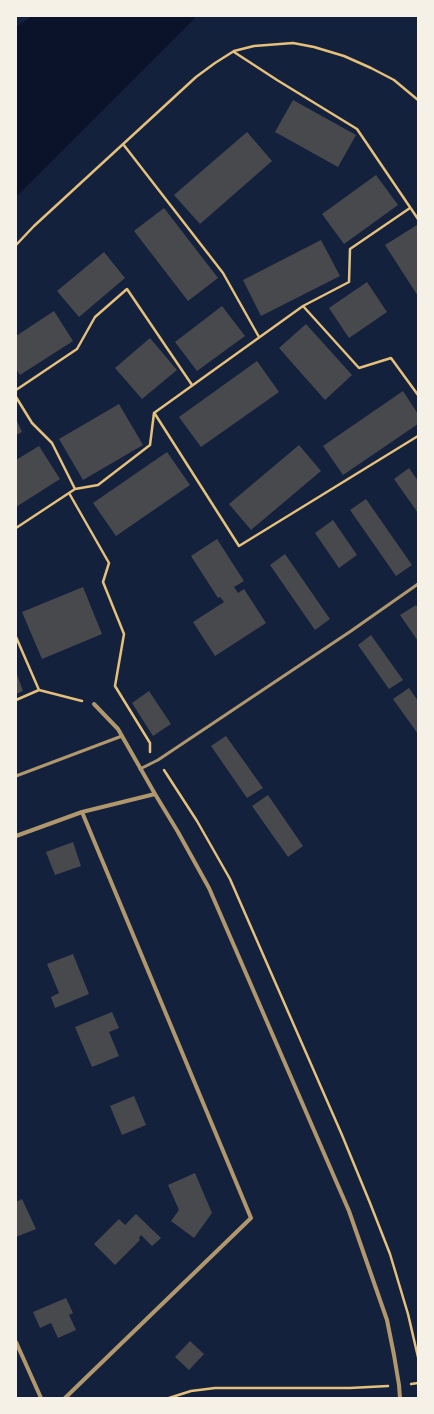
<!DOCTYPE html>
<style>
body{margin:0}
#map{position:relative;width:434px;height:1414px;overflow:hidden;background:#14213d;font-family:Roboto,sans-serif}
canvas{display:block}
.frame{position:absolute;inset:0;border:17px solid #f6f1e7;pointer-events:none}
</style>
<div id="map">
<canvas width="434" height="1414"></canvas>
<div class="frame"></div>
</div>
<script>
const ctx = document.querySelector('canvas').getContext('2d');
ctx.lineJoin = 'round';
function paint(path, color) {
  ctx.fillStyle = color;
  ctx.fill(path, 'evenodd');
}
function shape(rows) {
  const path = new Path2D();
  for (const r of rows) {
    path.moveTo(r[0], r[1]);
    for (let i = 2; i < r.length; i += 2) path.lineTo(r[i], r[i + 1]);
  }
  return path;
}
function trace(path, color, width, dash) {
  ctx.strokeStyle = color;
  ctx.lineWidth = width;
  ctx.lineCap = dash ? 'butt' : 'round';
  ctx.setLineDash(dash || []);
  ctx.stroke(path);
}
const water = shape([
 [32,16,197,16,16,197,16,27]
]);
const building = shape([
 [293,100,356,135,338,167,275,132],
 [247,132,272,161,200,224,174,195],
 [376,175,398,205,344,244,322,214],
 [164,208,218,278,188,301,134,231],
 [417,225,418,227,418,296,385,245],
 [321,240,340,276,261,316,243,280],
 [104,252,125,278,79,317,57,291],
 [367,282,387,312,349,338,329,308],
 [222,306,245,336,197,371,175,342],
 [54,311,73,341,20,375,16,369,16,336],
 [306,324,352,375,325,400,279,348],
 [150,338,177,370,142,399,115,368],
 [257,361,279,392,201,447,179,417],
 [403,391,418,414,418,424,343,475,323,446],
 [119,404,143,445,83,480,59,439],
 [16,419,22,432,16,435],
 [299,445,321,471,251,530,229,504],
 [39,446,60,479,16,507,16,460],
 [167,452,190,485,116,536,93,503],
 [409,468,418,481,418,513,394,479],
 [366,499,412,565,396,576,350,510],
 [333,520,357,555,339,568,315,533],
 [217,539,244,581,234,587,238,593,244,589,266,623,215,656,193,622,224,602,220,597,218,598,191,556],
 [285,554,330,619,315,630,270,565],
 [83,587,102,634,42,659,22,612],
 [416,605,418,608,418,641,400,615],
 [371,635,403,680,389,689,358,645],
 [16,672,23,691,16,694],
 [409,688,418,701,418,734,393,699],
 [149,691,171,724,153,736,132,703],
 [226,736,263,788,247,798,211,746],
 [268,795,303,846,288,857,252,806],
 [73,842,81,866,55,875,46,852],
 [73,954,89,994,55,1008,51,997,59,993,47,964],
 [112,1012,119,1028,109,1032,119,1056,92,1067,75,1027],
 [134,1096,146,1125,122,1135,110,1106],
 [195,1173,212,1213,194,1238,171,1221,179,1210,168,1185],
 [22,1199,36,1229,16,1237,16,1202],
 [136,1214,161,1238,152,1246,141,1235,139,1238,140,1240,115,1265,94,1244,119,1219,125,1225],
 [66,1298,73,1313,69,1315,76,1330,58,1338,51,1323,40,1328,33,1312],
 [190,1341,204,1354,189,1370,175,1357]
]);
const path = shape([
 [234,52,277,80,357,129,418,219],
 [123,144,223,273,259,337],
 [16,245,34,226,196,77,215,63,234,51,254,46,293,43,314,47,344,56,371,68,394,80,418,100],
 [303,306,359,368,391,358,418,395],
 [16,390,77,349,95,317,127,289,192,385],
 [16,397,32,423,52,443,75,489],
 [155,414,239,546,418,436],
 [69,493,109,563,103,582,124,634,115,686,150,743,150,752],
 [16,528,75,489,98,485,150,445,154,413,303,306,349,282,350,249,410,208],
 [16,637,39,690],
 [16,700,39,690,82,701],
 [164,770,197,821,230,879,342,1135,370,1203,390,1254,408,1314,418,1357],
 [411,1384,418,1383],
 [169,1398,191,1391,215,1388,350,1388,388,1386]
]);
const service = shape([
 [140,769,158,760,351,631,418,584],
 [16,776,122,736]
]);
const minor = shape([
 [94,704,118,729,155,794,178,832,209,888,349,1211,387,1320,394,1355,399,1385,400,1398],
 [16,836,82,812,155,794],
 [16,1342,41,1398],
 [65,1398,251,1218,82,812]
]);
paint(water, '#0b132b');
paint(building, '#48494c');
trace(path, '#e5c07b', 2.5);
trace(service, '#b1986c', 3);
trace(minor, '#b1986c', 4);
</script>
